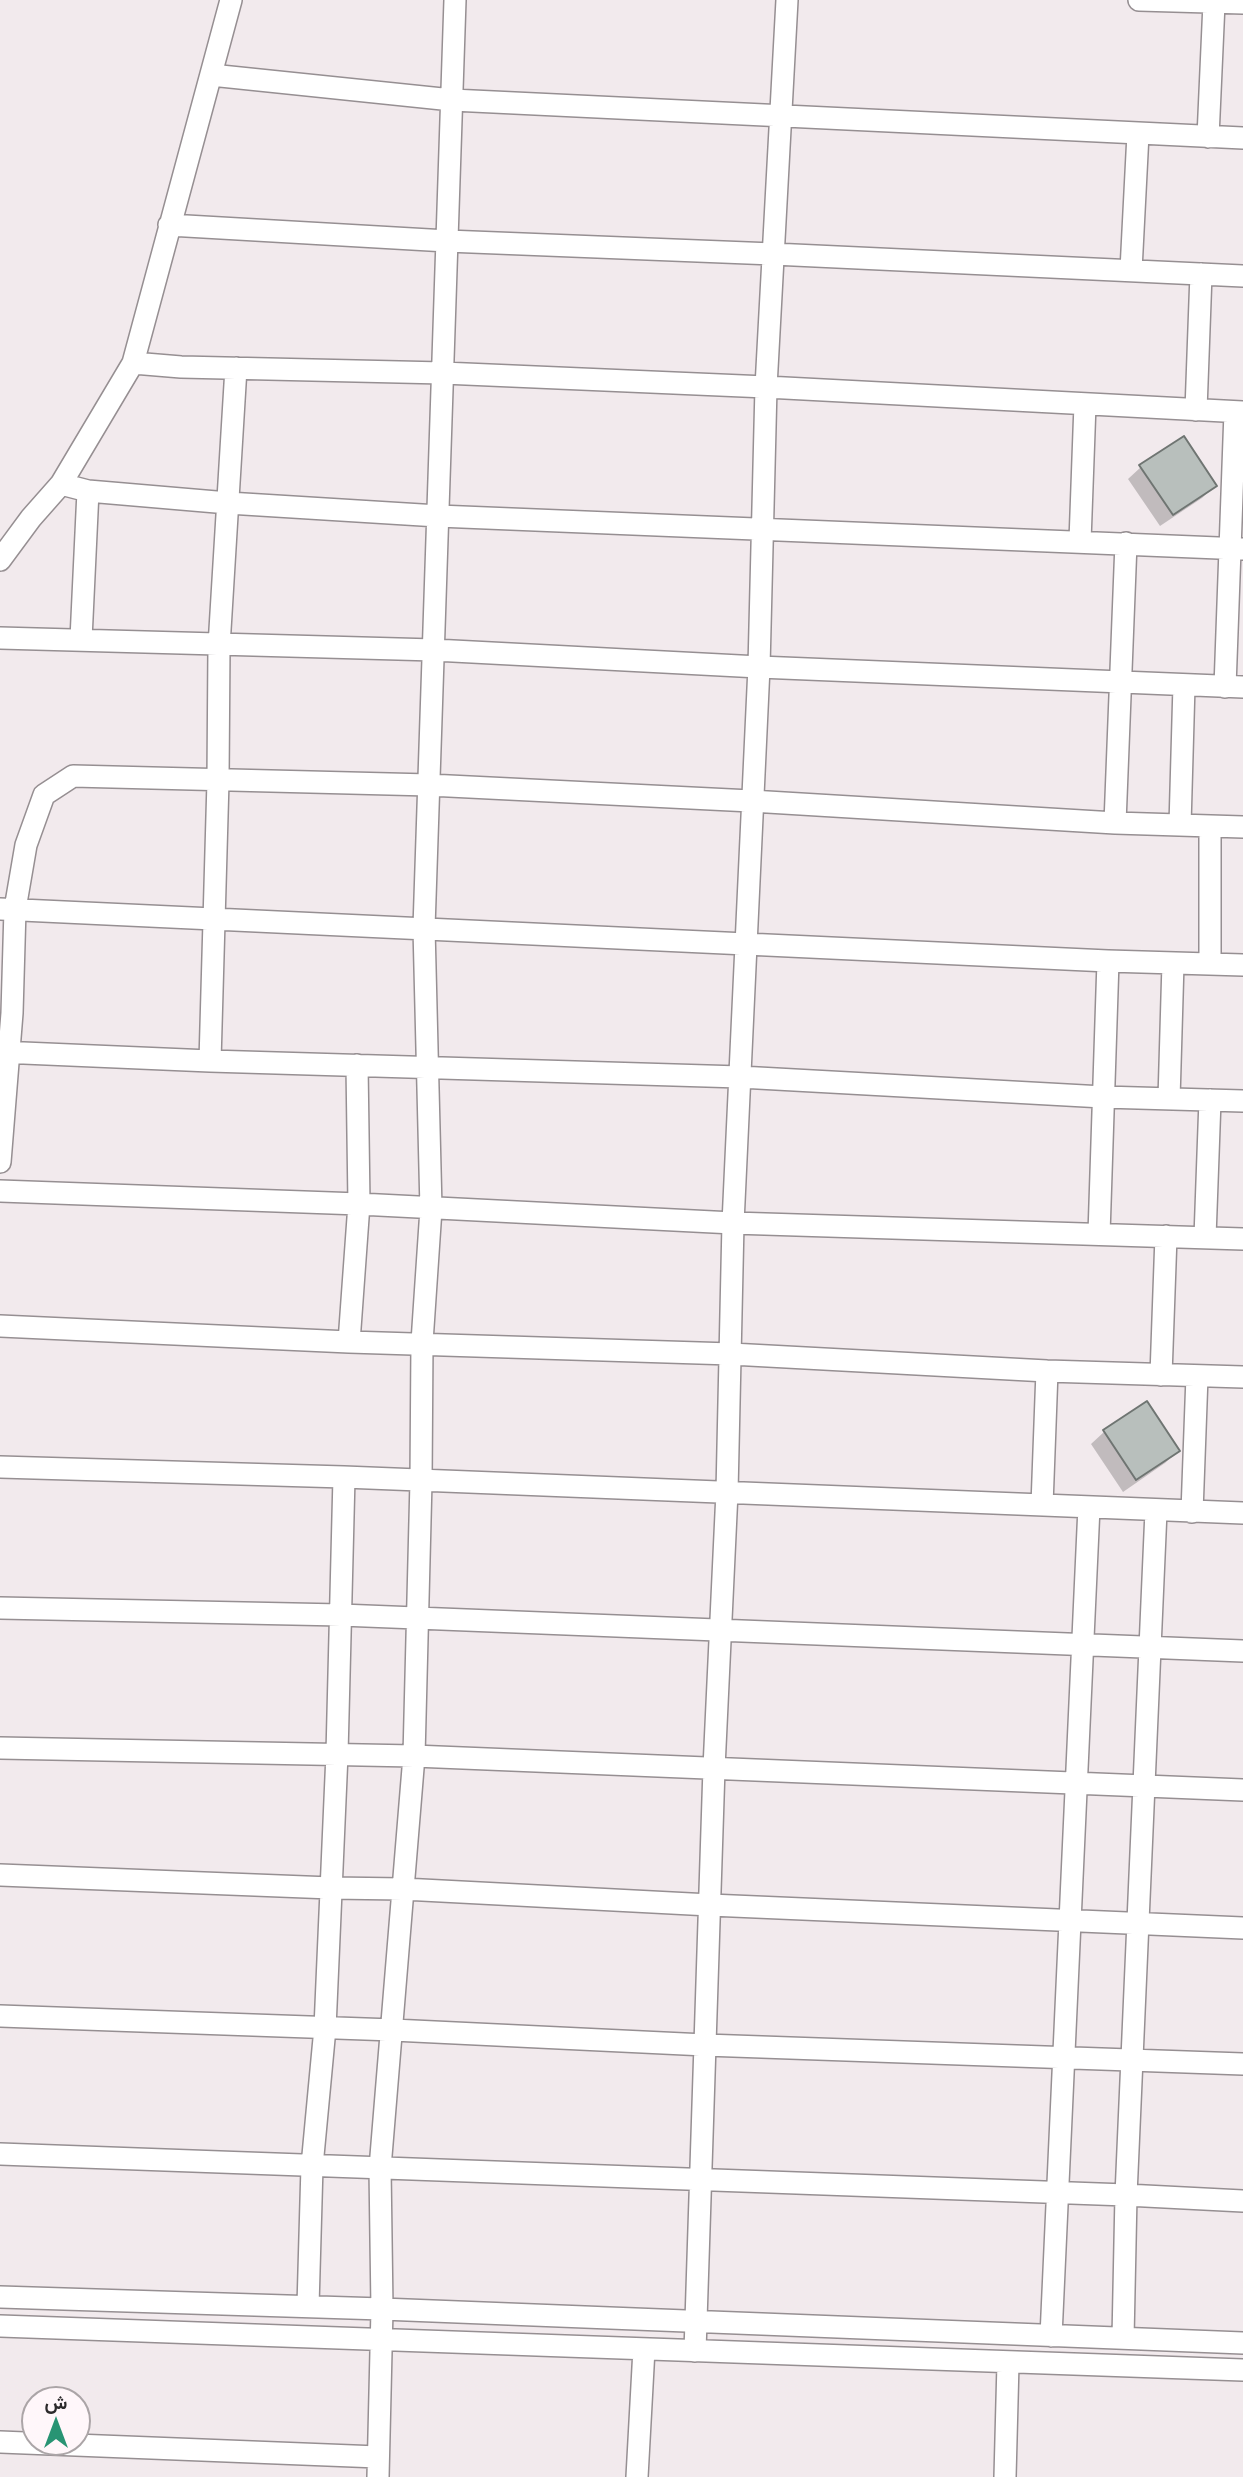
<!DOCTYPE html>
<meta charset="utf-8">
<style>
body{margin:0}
#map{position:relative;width:1243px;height:2477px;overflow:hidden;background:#f2eaed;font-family:"PT Sans Narrow",Vazirmatn,sans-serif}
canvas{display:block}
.north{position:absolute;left:21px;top:2386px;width:70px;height:70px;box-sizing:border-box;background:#fff7fa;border:2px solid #aba5a7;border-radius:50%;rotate:0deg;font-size:19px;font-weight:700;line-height:28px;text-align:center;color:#2c2a2b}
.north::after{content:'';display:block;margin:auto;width:24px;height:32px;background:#289473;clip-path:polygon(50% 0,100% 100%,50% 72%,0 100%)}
</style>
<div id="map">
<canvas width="1243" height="2477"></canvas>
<div class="north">ش</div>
</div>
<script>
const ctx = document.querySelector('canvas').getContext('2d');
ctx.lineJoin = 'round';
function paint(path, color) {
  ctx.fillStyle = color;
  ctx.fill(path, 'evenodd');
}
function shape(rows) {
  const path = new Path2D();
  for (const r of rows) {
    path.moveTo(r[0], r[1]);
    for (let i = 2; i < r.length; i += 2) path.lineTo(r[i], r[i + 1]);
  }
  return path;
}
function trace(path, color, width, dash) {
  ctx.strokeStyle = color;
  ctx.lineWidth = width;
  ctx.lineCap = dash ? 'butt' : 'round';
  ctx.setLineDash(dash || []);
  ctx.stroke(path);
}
const shadow = shape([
 [1141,467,1215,486,1202,498,1160,526,1128,479],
 [1146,1404,1178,1451,1165,1463,1123,1492,1091,1444,1104,1432]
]);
const building = shape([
 [1184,436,1217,486,1173,515,1139,465,1184,436],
 [1147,1401,1180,1451,1136,1480,1103,1430,1147,1401]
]);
const minor = shape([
 [1139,0,1243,3],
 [211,75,452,100,1243,138],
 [1208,137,1214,3],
 [169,225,447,241,773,254,1243,276],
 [1131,270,1138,134],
 [133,363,181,367,443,373,766,387,1243,412],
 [1196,410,1201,274],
 [61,484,88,491,228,503,438,516,1243,549],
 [1080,541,1085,404],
 [0,560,31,518,61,484,133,363,231,0],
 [0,638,434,650,759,667,1243,687],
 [81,639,88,491],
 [1225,687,1235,412],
 [1115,823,1126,543],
 [1180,825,1184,685],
 [1210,826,1210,964],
 [0,909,1108,961,1243,965],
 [0,1052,210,1061,740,1077,1103,1097,1243,1101],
 [210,1061,218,781,219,646,236,368],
 [1169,1099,1173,963],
 [0,1162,12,1013,15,909,26,845,44,795,73,776,429,785,751,801,1115,823,1243,827],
 [0,1191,359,1204,733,1223,1243,1239],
 [1099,1234,1108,961],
 [1205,1237,1210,1100],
 [0,1326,349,1342,731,1354,1047,1371,1243,1377],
 [349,1342,359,1204,357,1065],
 [1161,1375,1166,1236],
 [0,1467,344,1477,1243,1513],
 [1042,1505,1047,1371],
 [1192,1512,1197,1376],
 [0,1608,341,1615,1243,1651],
 [0,1748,414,1756,1243,1790],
 [0,1875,331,1888,403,1889,710,1905,1243,1928],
 [0,2016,393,2030,705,2045,1243,2064],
 [0,2154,1126,2195,1243,2201],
 [0,2297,382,2309,1243,2343],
 [308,2306,312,2166,325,2028,337,1754,344,1477],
 [0,2326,1243,2370],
 [1051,2336,1089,1507],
 [1123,2338,1126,2195,1156,1511],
 [695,2351,714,1768,727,1492,733,1223,759,667,766,387,787,0],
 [0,2442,378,2457],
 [378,2477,382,2309,380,2168,414,1756,421,1481,422,1342,431,1209,424,928,455,0],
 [637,2477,644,2349],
 [1005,2477,1008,2363]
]);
paint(shadow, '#0003');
paint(building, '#b8bfbc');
trace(building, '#6f7572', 2);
trace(minor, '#968f92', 24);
trace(minor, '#fff', 21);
</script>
